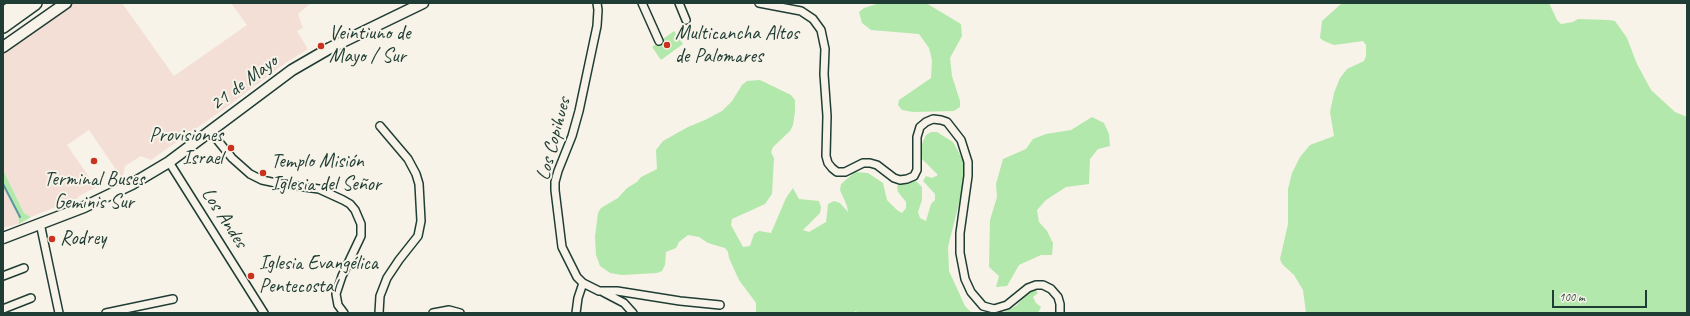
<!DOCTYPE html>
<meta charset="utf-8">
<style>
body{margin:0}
#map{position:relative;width:1690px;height:316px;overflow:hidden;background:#f7f3e8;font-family:Caveat,sans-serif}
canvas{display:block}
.frame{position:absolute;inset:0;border:4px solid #1f3d34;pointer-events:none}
.scale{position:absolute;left:1552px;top:290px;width:95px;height:18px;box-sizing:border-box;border:2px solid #1f3d34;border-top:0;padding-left:5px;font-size:12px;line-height:14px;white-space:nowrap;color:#1f3d34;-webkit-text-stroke:3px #f7f3e8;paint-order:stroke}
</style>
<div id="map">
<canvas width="1690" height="316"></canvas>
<div class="frame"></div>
<div class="scale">100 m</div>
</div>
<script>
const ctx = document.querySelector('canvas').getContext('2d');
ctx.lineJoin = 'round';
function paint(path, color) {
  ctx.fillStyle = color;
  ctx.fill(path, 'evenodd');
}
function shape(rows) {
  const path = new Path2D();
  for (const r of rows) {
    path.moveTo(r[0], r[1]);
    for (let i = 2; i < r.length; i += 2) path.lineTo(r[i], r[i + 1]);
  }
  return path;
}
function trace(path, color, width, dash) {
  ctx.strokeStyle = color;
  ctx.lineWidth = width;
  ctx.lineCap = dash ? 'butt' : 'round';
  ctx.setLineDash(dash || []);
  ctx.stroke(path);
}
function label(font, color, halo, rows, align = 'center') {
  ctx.font = font + ' Caveat,sans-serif';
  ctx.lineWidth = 4;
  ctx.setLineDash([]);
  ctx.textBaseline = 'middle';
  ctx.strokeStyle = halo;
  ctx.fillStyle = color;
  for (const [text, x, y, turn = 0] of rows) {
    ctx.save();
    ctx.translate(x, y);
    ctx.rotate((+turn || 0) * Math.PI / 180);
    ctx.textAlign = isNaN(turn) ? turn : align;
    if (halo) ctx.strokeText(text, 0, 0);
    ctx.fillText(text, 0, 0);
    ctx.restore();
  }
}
const built = shape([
 [74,3,122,3,174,76,247,25,231,3,290,3,291,5,290,3,311,3,298,14,303,28,297,31,308,49,284,64,224,109,158,155,151,160,141,156,125,166,123,176,121,177,89,130,67,145,96,187,79,196,78,198,31,217,24,213,3,170,3,54],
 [3,186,18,213,19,224,3,228]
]);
const green = shape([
 [880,3,926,3,961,24,962,36,950,58,952,76,960,101,960,107,954,111,913,112,902,110,898,105,899,100,931,78,932,60,929,48,919,34,871,30,862,23,859,12,864,8],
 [1342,3,1549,3,1557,20,1561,24,1573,22,1578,19,1609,20,1615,21,1627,38,1637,64,1651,90,1675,112,1687,117,1687,313,1306,313,1303,290,1294,275,1282,264,1280,259,1288,224,1288,189,1292,173,1300,157,1310,145,1334,136,1330,112,1334,93,1340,78,1347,69,1364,61,1366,56,1366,45,1363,41,1334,45,1324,41,1320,38,1322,21],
 [674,31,683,44,661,60,652,47],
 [760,80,791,95,795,100,795,112,793,125,790,131,773,147,771,152,774,158,772,194,765,204,732,219,731,225,743,247,750,246,754,234,759,231,771,233,786,198,793,188,799,199,819,201,821,207,820,213,803,230,809,232,826,222,828,204,834,201,840,203,848,212,847,206,840,190,841,184,855,172,868,173,883,183,887,200,897,210,902,213,906,208,906,202,898,192,897,186,913,178,922,187,922,200,918,212,920,218,926,221,931,204,935,200,935,194,923,181,926,176,932,178,938,175,921,158,921,146,926,135,931,132,937,132,953,142,965,164,964,183,948,247,949,271,965,306,972,313,860,313,855,311,854,313,756,313,756,303,739,280,729,258,728,252,725,248,708,243,699,237,688,235,679,242,676,248,666,252,665,265,662,271,657,273,622,275,610,273,600,266,596,255,595,237,598,213,601,208,618,198,627,188,637,182,641,177,657,169,656,150,663,141,688,127,705,120,722,111,732,101,742,85,747,81],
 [1092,117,1104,123,1109,134,1110,146,1098,149,1090,159,1089,184,1066,187,1046,200,1037,210,1039,222,1047,231,1053,243,1052,255,1041,255,1019,265,1007,286,996,287,999,276,989,267,990,220,997,197,996,184,1003,159,1026,149,1033,139,1046,134,1071,130],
 [3,170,24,213,31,217,19,224,18,213,3,186],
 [1034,289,1038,293,1033,297,1036,303,1041,307,1038,313,1002,313,1016,306,1029,292]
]);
const stream = shape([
 [3,184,20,217]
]);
const street = shape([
 [597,3,598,10,597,26,579,111,572,136,558,171,555,182,555,190,562,247,577,277,583,283,599,291,617,291,680,301,720,305],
 [642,3,659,41],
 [679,3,686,20],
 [759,3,801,11,813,19,821,30,825,49,824,74,827,116,826,156,828,163,832,168,837,172,845,172,863,163,870,163,877,165,894,178,900,180,907,179,914,176,917,170,917,137,920,127,926,122,933,119,941,120,947,122,961,140,968,162,968,176,960,233,960,253,965,279,971,292,983,306,994,309,1007,305,1028,288,1036,285,1043,285,1051,289,1058,297,1060,304,1060,313],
 [210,131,232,158,250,174,262,180,276,183,319,189,343,200,350,204,355,210,361,224,361,236,342,276,336,294,338,305,344,313],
 [169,162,264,313],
 [40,223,59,313],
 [3,276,24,268],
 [603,292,624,303,633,313],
 [3,309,31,298],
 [106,313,173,299],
 [379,313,380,296,387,278,399,260,418,236,421,221,419,184,416,174,408,159,380,126],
 [433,313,449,310,460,313],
 [576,313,578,298,583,283]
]);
const secondary = shape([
 [3,47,66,3],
 [3,238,84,207,132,184,169,162,292,70,330,48,423,3]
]);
const highway = shape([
 [3,14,19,3],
 [3,26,35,3]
]);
const markers = [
 [667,45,4,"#c8321e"],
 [321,46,4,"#c8321e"],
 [231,148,4,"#c8321e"],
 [94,161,4,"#c8321e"],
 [263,173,4,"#c8321e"],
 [52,239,4,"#c8321e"],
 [251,276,4,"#c8321e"]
];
const poiNames = [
 ["Veintiuno de",329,34],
 ["Mayo / Sur",329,57],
 ["Multicancha Altos",675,34],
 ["de Palomares",675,57],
 ["Provisiones",223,136,"right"],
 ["Israel",223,159,"right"],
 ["Templo Misión",271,162],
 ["Iglesia del Señor",271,185],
 ["Terminal Buses",94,180,"center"],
 ["Geminis Sur",94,203,"center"],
 ["Rodrey",60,239],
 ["Iglesia Evangélica",259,264],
 ["Pentecostal",259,287]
];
const streetNames = [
 ["21 de Mayo",244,83,-37],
 ["Los Copihues",554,139,-75],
 ["Los Andes",224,218,57]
];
paint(built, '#f4dfd7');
paint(green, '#b2e8ab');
trace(stream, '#5c969e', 2);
trace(street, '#1f3d34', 10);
trace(secondary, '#1f3d34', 13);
trace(highway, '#1f3d34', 16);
trace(street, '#f7f3e8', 7);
trace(secondary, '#f7f3e8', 10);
trace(highway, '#f7f3e8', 13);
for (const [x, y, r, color] of markers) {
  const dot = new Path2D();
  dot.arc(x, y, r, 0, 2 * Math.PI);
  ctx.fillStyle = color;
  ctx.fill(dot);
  trace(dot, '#f7f3e8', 1.5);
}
label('20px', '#1f3d34', '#f7f3e8', poiNames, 'left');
label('20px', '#1f3d34', '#f7f3e8', streetNames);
</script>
